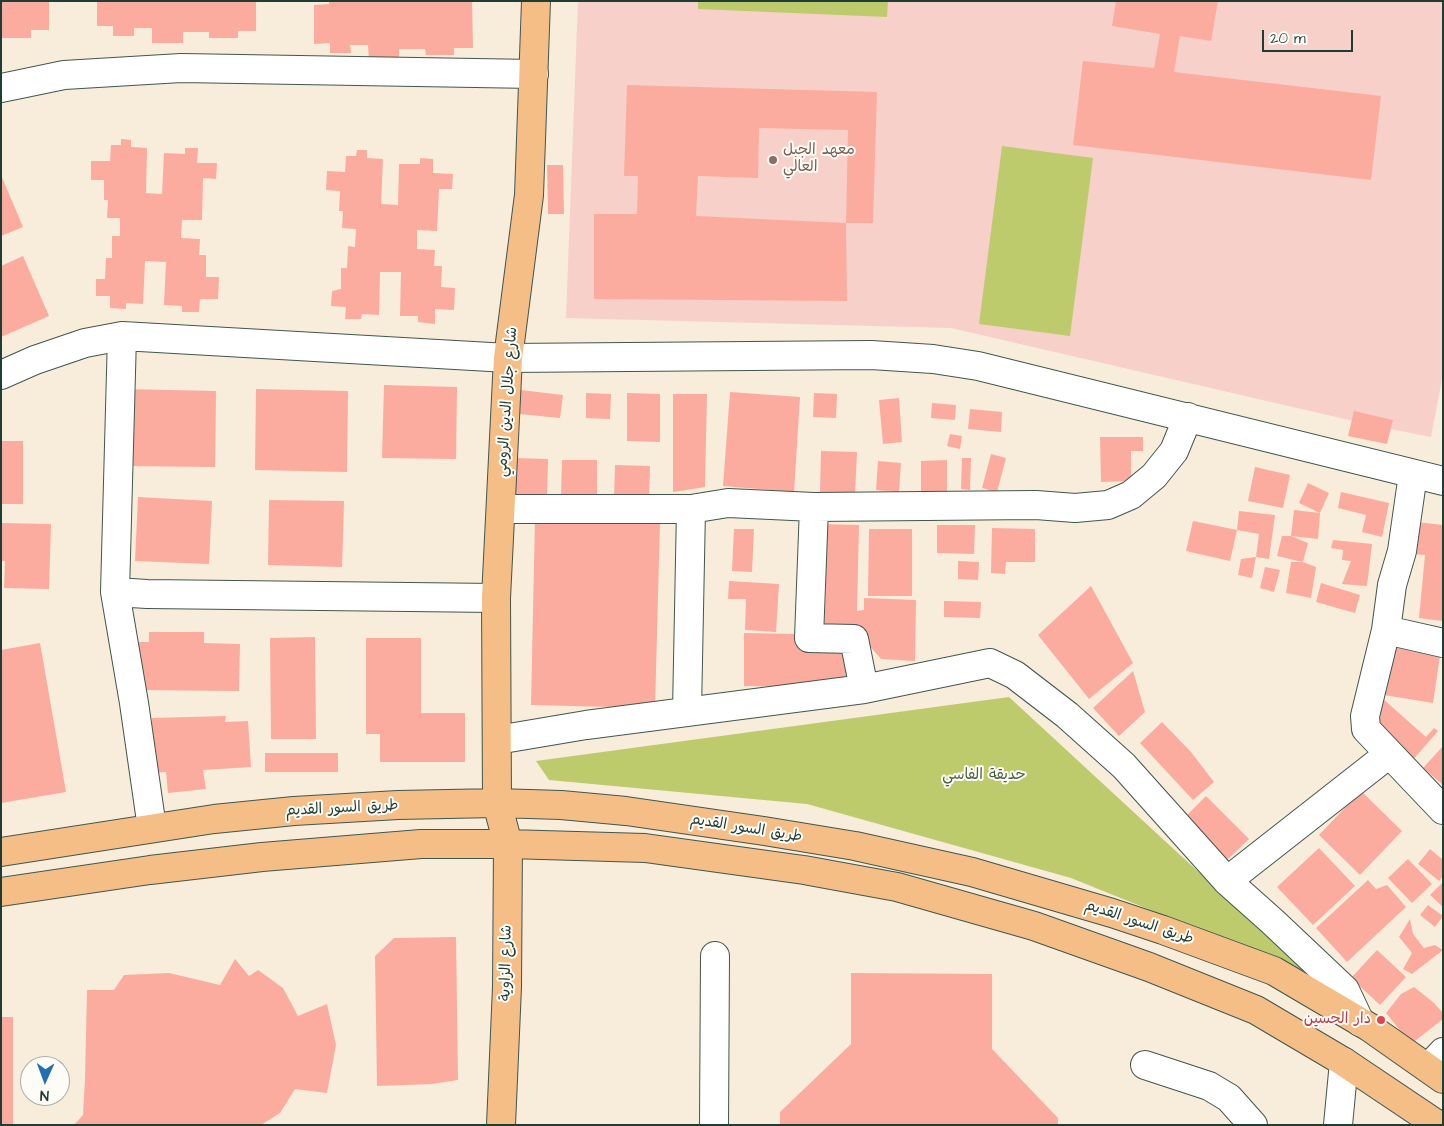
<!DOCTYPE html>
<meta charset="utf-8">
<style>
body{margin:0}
#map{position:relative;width:1444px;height:1126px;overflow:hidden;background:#f8ecdb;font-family:"Architects Daughter",sans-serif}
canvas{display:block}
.frame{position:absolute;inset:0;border:2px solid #1f3d34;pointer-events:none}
.north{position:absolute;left:20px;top:1056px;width:50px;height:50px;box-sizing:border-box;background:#fdfcf7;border:1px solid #a4b0a9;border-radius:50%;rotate:182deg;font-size:14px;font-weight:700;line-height:20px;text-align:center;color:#1f3d34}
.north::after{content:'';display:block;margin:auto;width:18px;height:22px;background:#1f6fb2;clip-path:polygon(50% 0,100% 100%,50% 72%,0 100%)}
.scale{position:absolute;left:1262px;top:30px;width:91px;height:22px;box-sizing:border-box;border:2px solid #1f3d34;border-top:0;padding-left:6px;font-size:15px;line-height:18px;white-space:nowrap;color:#1f3d34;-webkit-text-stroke:4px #fdfcf7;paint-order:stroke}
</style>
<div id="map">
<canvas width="1444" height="1126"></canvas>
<div class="frame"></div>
<div class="north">N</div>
<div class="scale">20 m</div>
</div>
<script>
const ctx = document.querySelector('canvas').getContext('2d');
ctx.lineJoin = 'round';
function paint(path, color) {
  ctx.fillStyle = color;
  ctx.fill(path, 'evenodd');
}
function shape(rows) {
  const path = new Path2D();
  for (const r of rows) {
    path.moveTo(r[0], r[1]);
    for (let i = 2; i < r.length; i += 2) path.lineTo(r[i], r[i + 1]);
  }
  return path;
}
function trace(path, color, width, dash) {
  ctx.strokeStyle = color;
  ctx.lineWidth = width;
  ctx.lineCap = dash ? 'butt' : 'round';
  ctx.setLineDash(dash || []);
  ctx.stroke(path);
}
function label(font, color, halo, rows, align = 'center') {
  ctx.font = font + ' "Architects Daughter","Playpen Sans Arabic",sans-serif';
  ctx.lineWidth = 4;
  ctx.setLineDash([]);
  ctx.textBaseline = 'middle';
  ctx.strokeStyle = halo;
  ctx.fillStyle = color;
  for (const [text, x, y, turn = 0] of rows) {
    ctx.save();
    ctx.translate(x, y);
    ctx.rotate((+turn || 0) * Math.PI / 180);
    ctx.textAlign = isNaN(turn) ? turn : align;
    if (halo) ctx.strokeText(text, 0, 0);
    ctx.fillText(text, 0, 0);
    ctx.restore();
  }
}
const built = shape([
 [578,1,1443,1,1443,374,1431,437,1375,426,951,328,566,318]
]);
const green = shape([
 [698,1,888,1,887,17,698,9],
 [1002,146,1093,158,1070,336,979,324],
 [1009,697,1309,974,1071,878,807,804,549,780,536,761]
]);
const building = shape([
 [1,1,49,1,49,30,31,30,31,38,2,38],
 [97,1,256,1,256,31,238,31,238,38,209,38,209,32,183,32,183,43,152,43,152,28,134,28,134,36,113,36,113,26,97,26],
 [329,1,472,1,473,48,454,48,454,55,426,55,425,49,399,49,399,61,369,61,368,45,350,45,351,53,330,53,330,43,314,44,314,5,329,4],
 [1116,1,1218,1,1211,41,1180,36,1174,72,1381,96,1371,180,1073,145,1083,61,1154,68,1160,34,1112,26],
 [627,85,877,92,873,223,846,223,848,130,759,128,758,178,698,176,696,216,846,223,847,301,594,299,594,214,637,214,638,176,624,176],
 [121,139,131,140,131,147,147,148,146,193,162,194,164,153,185,154,185,148,198,148,197,163,217,163,216,179,203,178,202,220,182,220,181,238,200,239,199,255,206,255,206,277,219,277,218,299,200,299,199,312,182,312,182,306,164,305,166,262,145,261,143,304,126,303,126,309,110,308,110,296,96,296,96,279,105,279,106,258,112,258,112,236,120,236,120,218,107,218,108,200,104,200,104,180,91,180,91,161,110,161,111,145,121,145],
 [357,150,367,150,367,158,383,159,381,204,398,205,399,164,420,164,420,158,433,159,433,173,453,174,452,189,439,189,437,231,417,230,417,249,435,250,434,266,442,266,441,287,455,288,454,310,435,309,435,324,418,322,418,316,400,316,401,272,380,272,379,315,362,314,361,319,345,319,346,307,331,306,332,291,341,289,341,268,347,268,348,246,355,247,356,229,342,228,343,211,339,211,340,191,326,190,327,171,345,172,346,156,356,156],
 [547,165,563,165,564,214,548,214],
 [1,175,23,227,1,236],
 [23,256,49,316,1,337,1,266],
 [384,385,457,387,456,459,382,458],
 [125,389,216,391,215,467,124,466],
 [256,389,348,391,347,472,255,470],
 [512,389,563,395,560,418,510,413],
 [730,392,800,397,794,492,723,486],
 [586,393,611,394,610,419,586,418],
 [627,393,660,394,660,442,627,441],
 [814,393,837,394,836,418,813,417],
 [673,394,707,394,705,487,673,492],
 [899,398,902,442,883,444,879,400],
 [932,403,956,405,955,420,931,418],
 [970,409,1002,412,1001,432,968,429],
 [1354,411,1393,420,1387,444,1348,436],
 [950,434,962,436,960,449,947,446],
 [1100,437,1143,437,1143,451,1131,451,1131,481,1101,482],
 [1,441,23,441,23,504,1,504],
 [821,451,857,452,855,495,820,494],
 [991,454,1006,458,997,492,982,488],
 [515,458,548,459,547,498,513,497],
 [962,458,971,458,970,490,961,489],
 [562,460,597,460,597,496,561,496],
 [947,460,947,496,921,496,921,461],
 [878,461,901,463,899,492,876,490],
 [615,465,650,466,649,500,614,499],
 [1255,467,1290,475,1283,508,1248,501],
 [1308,483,1329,493,1320,513,1318,539,1291,536,1308,543,1303,562,1277,556,1282,536,1291,536,1294,510,1320,513,1299,503],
 [1341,492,1389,503,1382,537,1362,532,1366,515,1338,508],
 [138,497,212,501,209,564,135,561],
 [269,500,344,501,342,567,268,565],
 [1239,511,1275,515,1269,559,1256,557,1259,534,1237,530],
 [535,518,660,521,655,708,531,705],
 [1193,521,1237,530,1230,561,1186,551],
 [1417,522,1443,525,1442,621,1419,618,1425,555,1413,554],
 [1,523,51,524,49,589,4,588,5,561,1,561],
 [816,524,859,525,857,611,864,610,864,598,916,600,915,661,881,659,861,636,824,635,826,584,814,584],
 [937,525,975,525,974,554,937,553],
 [992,528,1035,529,1035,562,1006,562,1005,574,991,573],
 [734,529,754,529,752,572,732,571],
 [869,529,912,529,912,596,868,596],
 [1333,540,1372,544,1367,586,1342,584,1351,561,1342,560,1343,550,1331,548],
 [1256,557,1252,578,1238,575,1241,559],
 [958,561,979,562,978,580,958,579],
 [1291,562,1303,562,1316,567,1311,598,1286,593],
 [1265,567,1280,570,1274,592,1260,588],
 [729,581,779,584,776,632,745,630,746,599,728,599],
 [1321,583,1360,595,1355,613,1316,602],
 [1091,586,1133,663,1089,699,1038,635],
 [944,601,981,602,980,618,944,617],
 [149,632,204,632,204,643,240,644,239,691,138,690,139,642,149,642],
 [744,633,797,634,851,642,851,688,744,686],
 [315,637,316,739,271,739,270,638],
 [366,638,421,638,421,713,465,713,465,762,380,762,380,734,366,734],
 [1393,641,1441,649,1433,703,1384,695],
 [40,643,66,792,1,803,1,650],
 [1133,671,1145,712,1119,736,1093,708],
 [1382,698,1426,737,1434,728,1438,731,1412,761,1379,732],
 [226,716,225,722,248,721,251,767,203,770,206,789,168,793,166,772,146,773,144,726,152,726,152,718],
 [1162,722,1191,752,1214,782,1193,800,1140,743],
 [1443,746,1443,785,1423,768],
 [265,753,338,753,338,772,265,772],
 [1361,791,1402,831,1360,875,1319,835],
 [1206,796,1249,839,1227,860,1184,818],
 [1319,848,1355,886,1313,925,1277,887],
 [1430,849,1443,860,1443,876,1439,881,1418,864],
 [1408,859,1432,884,1412,903,1388,878],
 [1368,880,1376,889,1387,885,1406,907,1347,962,1316,928],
 [1443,882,1443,907,1430,895],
 [1428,905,1443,916,1435,927,1420,915],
 [1410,919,1413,934,1424,948,1435,945,1443,950,1412,974,1403,969,1412,953,1399,937],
 [456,937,458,1080,432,1084,377,1086,375,956,394,938],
 [1377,950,1406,977,1380,1005,1351,978],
 [235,959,249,976,258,970,283,988,298,1016,327,1004,336,1045,327,1093,295,1089,280,1113,261,1125,74,1125,83,1115,85,1079,87,990,114,990,124,975,169,973,220,985],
 [851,973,992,974,992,1049,1058,1118,1058,1125,780,1125,780,1112,851,1044],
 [1414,987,1434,1003,1443,1013,1443,1019,1411,1044,1386,1013,1401,994],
 [1,1017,13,1017,13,1125,1,1125]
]);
const minor = shape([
 [1,88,64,75,181,68,534,74],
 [122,336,115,592,147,594,496,598],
 [1,375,35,360,85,343,122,336,508,358,871,355,933,359,978,366,1443,481],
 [1413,474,1402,551,1392,585,1386,630,1365,716,1366,729,1443,810],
 [814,507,809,638,854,639,864,689],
 [501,509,691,509,728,503,814,507,1036,505,1075,508,1108,505,1131,495,1154,476,1174,451,1188,417],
 [115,592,134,703,152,828],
 [1386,630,1443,643],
 [687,711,691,509],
 [497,740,586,725,864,689,990,663,1015,675,1067,715,1124,766,1227,881,1273,922,1345,990,1360,1022],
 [1227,881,1389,754],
 [1145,1065,1209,1086,1229,1098,1253,1125],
 [1428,1068,1443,1052],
 [714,1125,715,956],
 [1338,1125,1344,1062]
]);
const major = shape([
 [1,852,214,819,294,811,398,805,497,803,561,805,626,811,764,831,855,846,972,872,1112,913,1163,930,1274,971,1369,1027,1443,1079],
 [1,892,150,870,262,857,421,844,508,844,645,848,804,870,897,887,1034,926,1149,967,1256,1010,1344,1062,1438,1125],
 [501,1125,507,987,508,844,497,803,496,598,508,358,529,195,536,1]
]);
const markers = [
 [773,160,5,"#8d6e63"],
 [1381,1020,5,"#e0444e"]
];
const educationNames = [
 ["معهد الجبل",783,151],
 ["العالي",783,168]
];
const streetNames = [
 ["شارع جلال الدين الرومي",508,402,-86],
 ["طريق السور القديم",342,809,-3],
 ["طريق السور القديم",746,829,9],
 ["طريق السور القديم",1139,923,18],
 ["شارع الزاوية",507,963,-89]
];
const parkNames = [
 ["حديقة الفاسي",984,776]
];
const healthNames = [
 ["دار الحسين",1371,1020]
];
paint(built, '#f7d0ca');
paint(green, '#becb6d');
paint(building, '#fcac9e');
trace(minor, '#40574d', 30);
trace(major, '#40574d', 30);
trace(minor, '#fff', 28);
trace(major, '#f5be86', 28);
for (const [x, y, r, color] of markers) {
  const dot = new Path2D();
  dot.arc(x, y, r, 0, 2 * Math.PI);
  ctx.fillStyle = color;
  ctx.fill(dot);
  trace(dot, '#fdfcf7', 2);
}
label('15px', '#785e54', '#fdfcf7', educationNames, 'left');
label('15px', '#1f3d34', '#fdfcf7', streetNames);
label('15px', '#476042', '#fdfcf7', parkNames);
label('15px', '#be3a42', '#fdfcf7', healthNames, 'right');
</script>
